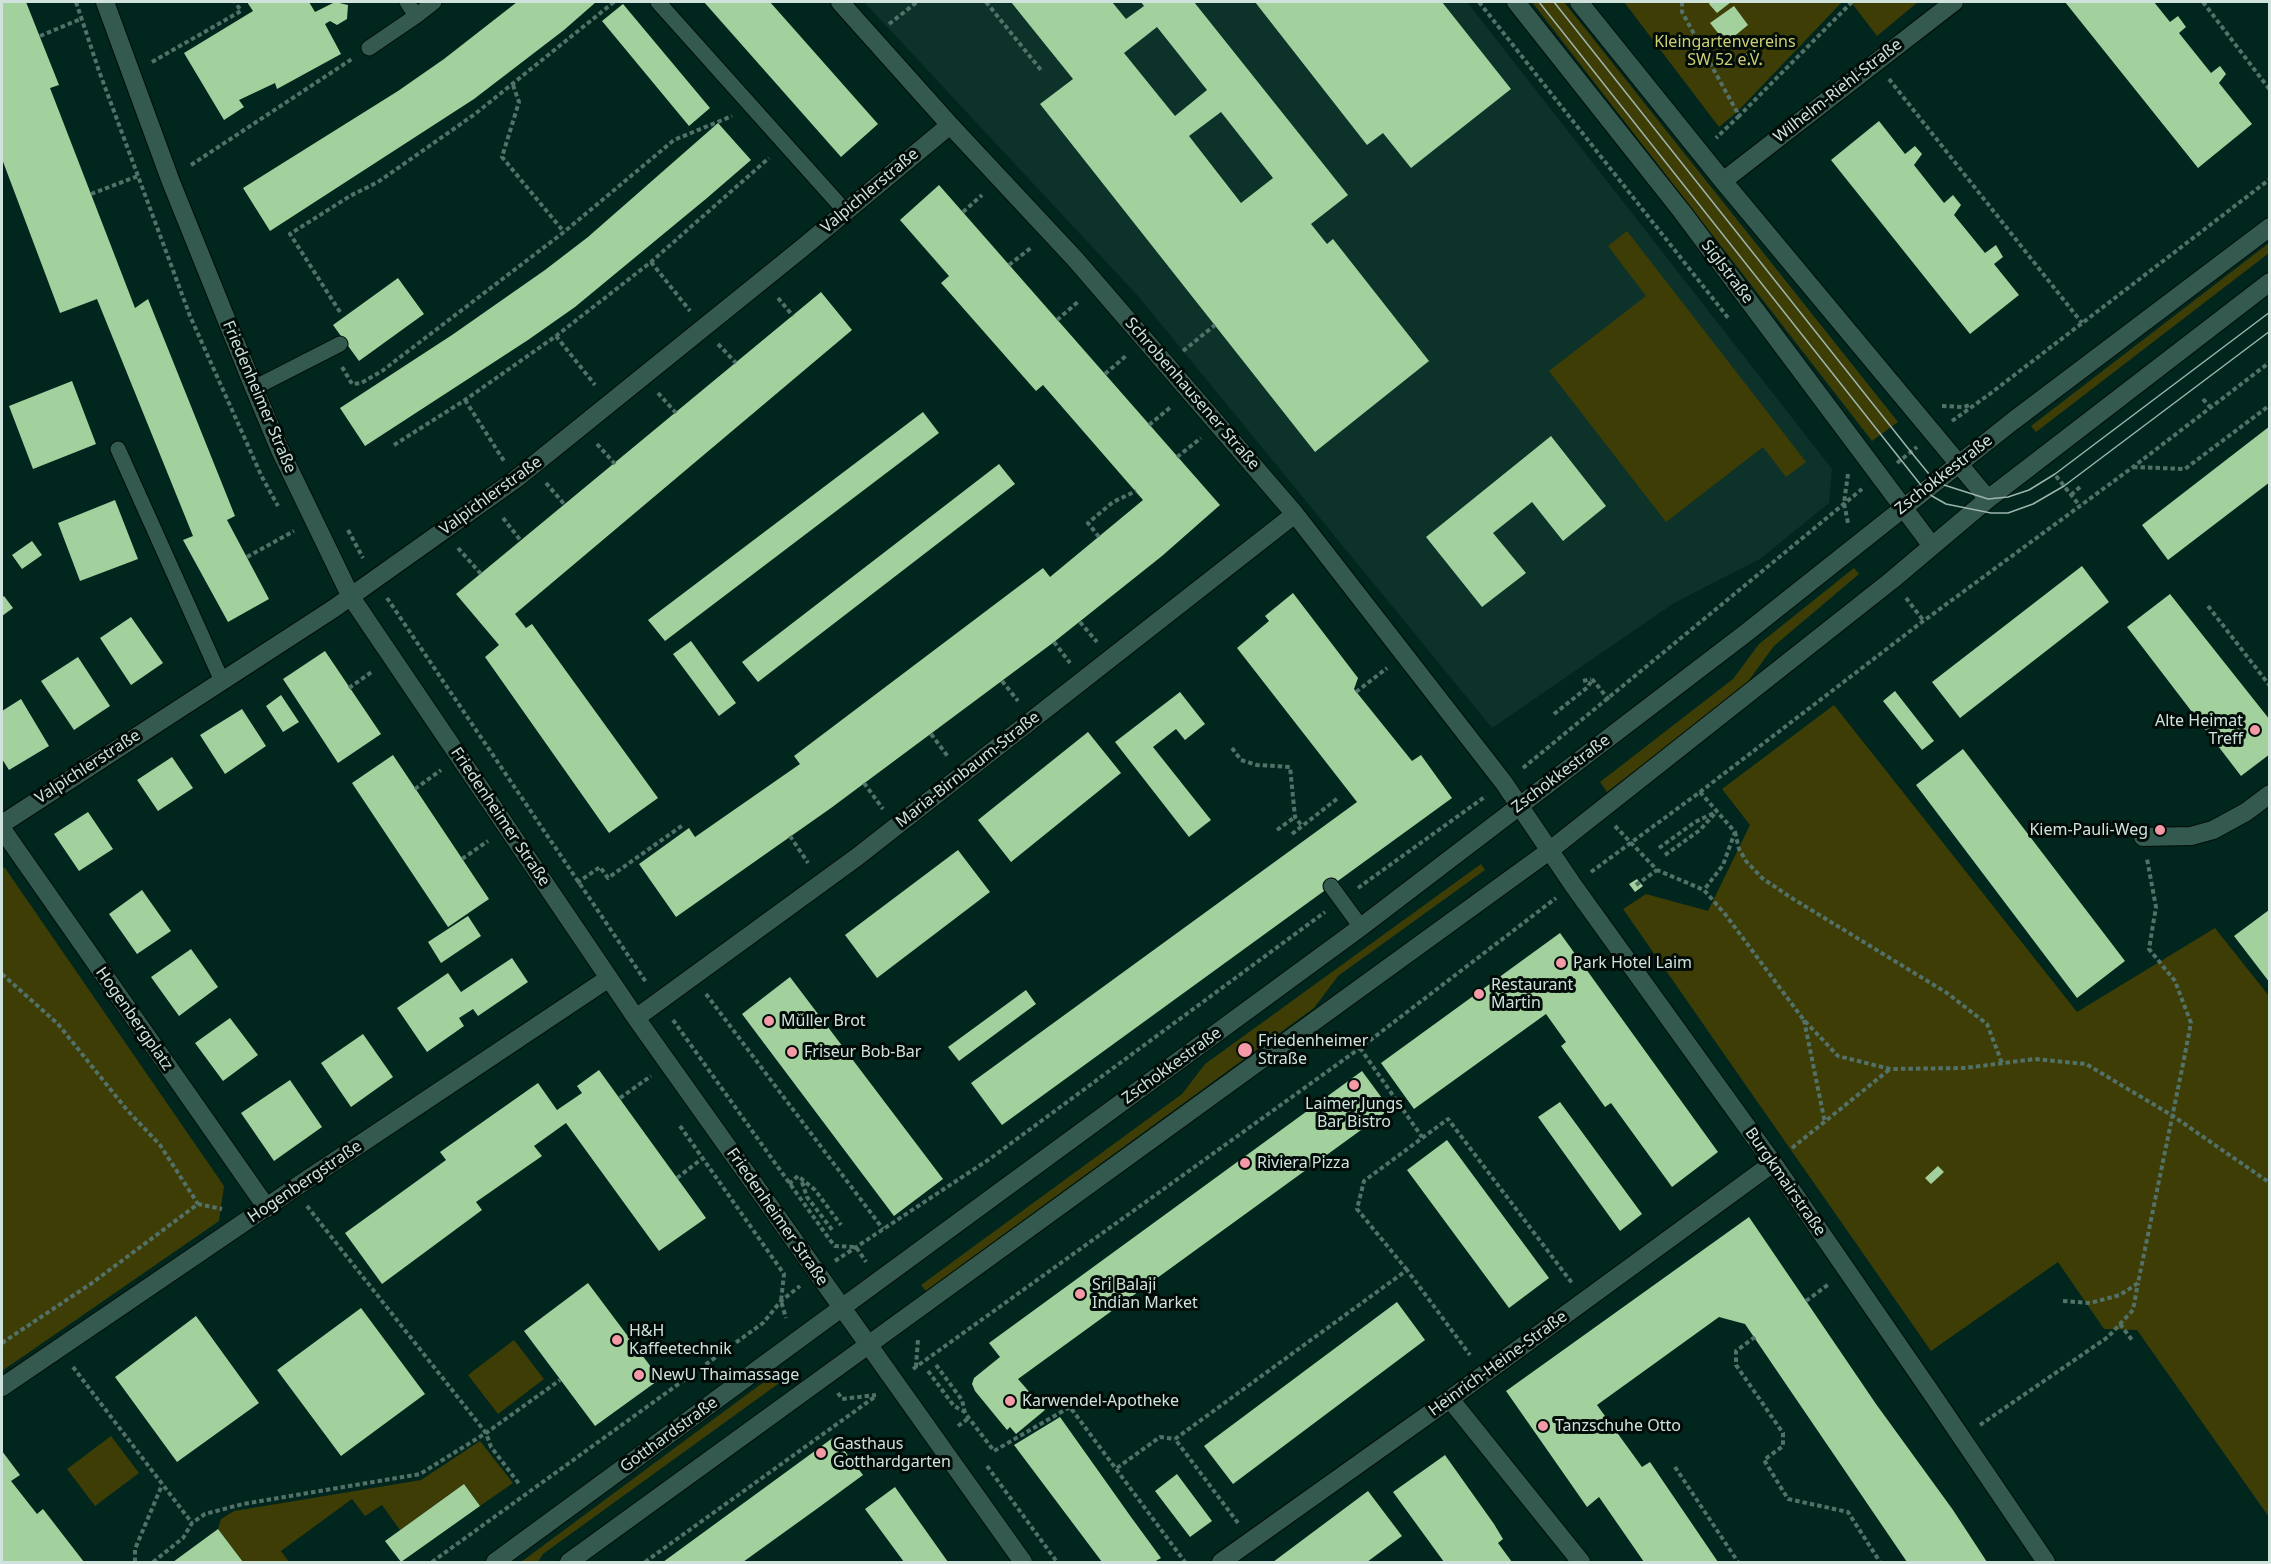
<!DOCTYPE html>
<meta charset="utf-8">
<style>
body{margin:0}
#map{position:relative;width:2271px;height:1564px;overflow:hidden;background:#00261e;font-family:"Noto Sans",sans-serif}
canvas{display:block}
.frame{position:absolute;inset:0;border:3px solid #cfe3dc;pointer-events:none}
</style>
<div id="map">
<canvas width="2271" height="1564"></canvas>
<div class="frame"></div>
</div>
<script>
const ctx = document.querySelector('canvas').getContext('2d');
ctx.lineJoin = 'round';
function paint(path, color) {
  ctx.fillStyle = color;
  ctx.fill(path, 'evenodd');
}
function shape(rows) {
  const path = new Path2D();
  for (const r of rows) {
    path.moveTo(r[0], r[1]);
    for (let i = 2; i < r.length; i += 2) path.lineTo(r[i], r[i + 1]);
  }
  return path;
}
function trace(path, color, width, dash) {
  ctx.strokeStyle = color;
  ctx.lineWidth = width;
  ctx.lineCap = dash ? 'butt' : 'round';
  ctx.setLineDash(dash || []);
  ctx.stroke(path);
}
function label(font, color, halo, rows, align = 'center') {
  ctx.font = font + ' "Noto Sans",sans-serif';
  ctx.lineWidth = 6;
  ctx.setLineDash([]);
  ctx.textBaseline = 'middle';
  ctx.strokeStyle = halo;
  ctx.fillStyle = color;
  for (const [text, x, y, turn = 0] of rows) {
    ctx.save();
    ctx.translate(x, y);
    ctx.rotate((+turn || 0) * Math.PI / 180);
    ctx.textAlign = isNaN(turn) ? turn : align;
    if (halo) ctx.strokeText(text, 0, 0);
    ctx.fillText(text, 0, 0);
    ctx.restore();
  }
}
const built = shape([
 [864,2,1467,2,1832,469,1829,503,1760,559,1674,603,1492,728,1138,296]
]);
const green = shape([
 [1532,2,1564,2,1898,422,1872,441],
 [1624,2,1842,2,1737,112,1719,127],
 [1851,2,1918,2,1877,36],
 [1627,231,1806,462,1786,477,1763,447,1666,522,1549,371,1646,296,1608,246],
 [2269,243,2269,253,2036,432,2031,426],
 [1854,568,1859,574,1774,646,1744,687,1607,792,1600,782,1733,679,1759,644],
 [1834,705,2077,1012,2215,928,2269,996,2269,1517,2137,1330,2104,1329,2058,1262,1931,1351,1623,909,1646,894,1708,911,1750,825,1722,789],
 [1481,864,1485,870,1338,976,1314,1008,926,1291,921,1285,1182,1094,1205,1064],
 [2,867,5,868,224,1186,219,1221,2,1371],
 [514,1340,544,1379,498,1414,468,1375],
 [784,1367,789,1376,543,1554,538,1562,521,1562],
 [111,1436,139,1473,95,1506,67,1469],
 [480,1441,513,1483,480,1506,464,1484,400,1530,382,1505,365,1516,352,1499,281,1551,289,1562,243,1562,218,1529,221,1519,234,1511,421,1480]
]);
const building = shape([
 [2,2,26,2,59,85,50,88,135,308,148,299,235,516,227,520,269,599,228,622,183,540,193,536,97,299,60,313,2,159],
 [247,2,309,2,315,12,335,2,348,5,347,19,337,25,330,21,325,24,341,54,277,89,275,83,239,100,244,107,224,120,184,53,253,11],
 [517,2,596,2,564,30,474,99,270,231,243,188,398,91,444,59],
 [704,2,770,2,878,124,841,157],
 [1011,2,1112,2,1126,19,1144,6,1141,2,1194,2,1348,195,1311,224,1327,244,1333,239,1429,361,1315,452,1040,104,1073,79],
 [1157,27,1207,90,1175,116,1124,53],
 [1221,112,1273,178,1241,203,1189,136],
 [1255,2,1442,2,1511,89,1411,168,1383,133,1367,145],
 [1710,2,1731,2,1717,13,1709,4],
 [2065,2,2154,2,2170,22,2178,16,2186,27,2179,33,2211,73,2220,66,2226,74,2219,83,2252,124,2198,168],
 [623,4,710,108,689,126,602,21],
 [1734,6,1748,25,1726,43,1710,23],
 [1754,49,1760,58,1748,66,1742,57],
 [1879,121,1905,154,1915,146,1922,154,1914,165,1944,203,1953,195,1961,205,1954,215,1985,253,1996,245,2003,257,1994,264,2019,295,1970,334,1831,160],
 [718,123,751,160,707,198,575,307,528,340,365,446,340,408,452,335,545,270,588,237],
 [939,185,1220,505,1162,556,1054,642,831,808,676,917,639,864,689,828,695,837,800,764,794,756,1043,568,1050,577,1143,500,1043,385,1036,391,941,283,949,276,900,220],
 [398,278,424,314,359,361,333,325],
 [821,292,852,330,515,614,526,628,532,624,658,798,609,833,485,657,499,645,456,594],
 [72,381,96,444,33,469,9,406],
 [923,412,939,433,665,641,648,620],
 [2270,426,2270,482,2168,560,2142,525],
 [1551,436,1606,506,1563,541,1532,502,1493,533,1526,573,1482,607,1426,537],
 [999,464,1015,484,758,682,742,662],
 [115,500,138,559,80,581,58,523],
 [32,541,42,555,22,569,12,555],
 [2082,566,2109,602,1960,718,1932,682],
 [1293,593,1358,678,1354,689,1412,761,1421,755,1452,798,1002,1125,971,1083,1357,802,1237,648,1269,621,1265,616],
 [2170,594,2270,720,2270,754,2241,776,2127,627],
 [4,596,13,608,2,616,2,598],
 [131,617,163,663,131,685,100,638],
 [691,641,736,703,719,716,673,654],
 [325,651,381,734,338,763,283,679],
 [78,657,110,706,74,730,41,681],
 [1895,691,1934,741,1922,750,1883,701],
 [1180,692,1205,724,1185,740,1176,729,1153,747,1211,820,1189,837,1115,742],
 [281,695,299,722,283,732,266,706],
 [21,699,49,746,9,770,2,759,2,711],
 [242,709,266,746,225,774,200,735],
 [1088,732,1121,773,1011,862,978,820],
 [1963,749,2125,961,2077,998,1916,785],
 [393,755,489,899,448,927,352,783],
 [172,757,193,788,158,811,137,780],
 [88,812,113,849,79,871,54,834],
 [958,850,990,892,877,978,845,935],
 [1637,879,1643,886,1635,892,1629,884],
 [142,890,171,931,137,954,109,914],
 [2269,910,2270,911,2270,983,2234,936],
 [468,916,481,936,441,963,428,942],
 [1560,933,1718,1152,1672,1187,1611,1103,1605,1107,1561,1046,1566,1042,1546,1014,1414,1109,1381,1063],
 [191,949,218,987,179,1016,151,977],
 [512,958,528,982,478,1016,473,1009,459,1018,464,1026,427,1052,397,1008,448,973,461,992],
 [790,977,943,1179,894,1216,742,1014],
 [1026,990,1036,1004,959,1061,948,1047],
 [230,1018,258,1055,223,1081,195,1043],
 [363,1034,393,1077,351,1107,321,1063],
 [599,1070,706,1218,659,1251,566,1123,534,1146,542,1156,476,1202,482,1210,382,1284,345,1233,446,1160,440,1152,538,1083,557,1110,582,1093,577,1086],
 [1362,1071,1390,1109,1018,1379,1045,1410,1016,1434,1010,1427,1007,1430,975,1391,972,1384,974,1378,1000,1357,989,1343],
 [290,1080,322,1127,274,1161,241,1113],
 [1560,1102,1642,1214,1620,1231,1538,1117],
 [1447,1140,1549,1278,1509,1308,1407,1170],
 [1938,1166,1944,1172,1931,1184,1925,1178],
 [1749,1217,1876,1404,1953,1510,1987,1562,1907,1562,1745,1324,1719,1317,1597,1405,1642,1467,1650,1462,1718,1562,1644,1562,1599,1497,1587,1507,1506,1391],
 [588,1283,660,1379,595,1426,524,1331],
 [1397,1302,1425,1340,1233,1484,1204,1446],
 [361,1308,425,1394,341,1456,277,1370],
 [196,1316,259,1403,177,1462,115,1377],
 [1060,1417,1131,1517,1161,1558,1154,1562,1102,1562,1014,1445],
 [834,1437,863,1475,818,1508,743,1562,663,1562],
 [2,1451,20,1475,11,1481,37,1514,43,1509,84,1562,2,1562],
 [1445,1455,1494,1524,1503,1539,1498,1543,1512,1562,1444,1562,1393,1492],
 [1177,1474,1212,1521,1190,1537,1155,1491],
 [464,1484,480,1506,401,1562,385,1541],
 [895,1487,914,1514,948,1562,904,1562,865,1509],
 [1368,1491,1402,1536,1367,1562,1273,1562],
 [218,1529,243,1562,173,1562]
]);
const path = shape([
 [76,2,99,71,190,316,262,477,278,506],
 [986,2,1041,70],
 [1479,2,1729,319],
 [1682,2,1682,12,1737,112,1738,117,1716,138],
 [2203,2,2270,90],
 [889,24,917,2],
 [40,36,83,18],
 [152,62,241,11,235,2],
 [1889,79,2082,323],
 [513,85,519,102,502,157,564,232],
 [1738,117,1852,2],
 [191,165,352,59],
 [91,194,138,176],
 [963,212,982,195],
 [651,262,690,311],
 [1009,265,1032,247],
 [778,298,793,316],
 [340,312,290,234,350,196,378,182,475,114,614,2],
 [1057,320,1079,301],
 [556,336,595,385],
 [718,344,736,363],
 [1183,351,1215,325],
 [342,367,352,384,361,383,382,371,564,232,674,140,732,116],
 [1105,374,1127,355],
 [658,393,676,413],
 [2203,399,2210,407],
 [465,400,504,461],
 [1942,406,1963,407,1970,405],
 [1952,421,1991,393,2270,179],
 [1149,425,1172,406],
 [597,444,615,464],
 [394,445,465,400,556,336,651,262,769,158],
 [1177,457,1201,438],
 [1897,463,1917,447],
 [2133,467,2185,469,2270,405],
 [1848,474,1844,503,1848,523],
 [2056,476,2080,506],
 [546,483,565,505],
 [2071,495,2080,487],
 [503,518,521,541],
 [348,530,363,558],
 [1099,537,1088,523,1113,502,1136,491],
 [458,548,481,574],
 [247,557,294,531],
 [387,598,646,982],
 [1906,598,1923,620],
 [2208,606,2270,686],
 [1080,622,1097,642],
 [1054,642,1070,663],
 [1592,679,1609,700],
 [1002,681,1018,701],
 [1583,681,1591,679],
 [349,688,373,671],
 [1356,692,1387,668],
 [1554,714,1588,687,1592,679],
 [931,734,949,758],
 [1232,748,1241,760,1257,765,1290,767,1295,817,1302,826],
 [1523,768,1862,489],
 [864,783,883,809],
 [415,789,441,770],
 [1700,792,1735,832,1723,865,1704,890],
 [1615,826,1657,870,1704,890,1725,914,1803,1019,1838,1056,1890,1069,1965,1068,2035,1059,2086,1064,2173,1116,2270,1183],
 [1277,830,1295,817],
 [1735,832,1739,849,1746,861,1762,878,1790,897,1947,993,1987,1024,2002,1063],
 [1292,834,1338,798],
 [790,836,808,863],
 [1659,848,1695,822,1714,813],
 [1665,855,1700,830,1717,811],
 [462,859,488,841],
 [1591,872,1700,792,1918,625,2133,467,2270,362],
 [577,883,600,867,608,878,683,825],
 [1636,885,1657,870],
 [1358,888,1486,796],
 [2,974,58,1024,127,1110,160,1145,198,1204],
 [706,994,883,1229],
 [673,1020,830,1240,835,1246,856,1247,866,1262],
 [1804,1020,1825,1123],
 [1360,1048,1422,1137],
 [620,1098,651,1076],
 [680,1126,784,1274,781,1301,786,1318],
 [1792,1148,1890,1069],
 [677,1178,703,1158],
 [802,1182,807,1197,833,1231],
 [789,1184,798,1176,815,1190,841,1225],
 [307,1206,486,1433,491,1447,520,1485],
 [835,1261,991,1158,1325,912],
 [1407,1270,1357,1209,1364,1181,1448,1119,1572,1283],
 [1806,1301,1829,1284],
 [2063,1301,2090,1303,2120,1295,2138,1283,2182,1069,2191,1023,2175,981,2149,949,2156,907,2147,859],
 [2120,1324,2132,1340],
 [1755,1337,1736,1351,1736,1365,1783,1433,1783,1446,1764,1460,1788,1499,1848,1512,1880,1562],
 [2,1343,92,1283,198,1204,222,1209],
 [936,1365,962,1400,965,1413,994,1451,1070,1407,1185,1562],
 [73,1367,192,1523],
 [916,1367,918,1339],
 [913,1369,1360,1048,1556,898],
 [928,1371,954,1406,965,1412],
 [838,1393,842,1399,876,1395],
 [1980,1425,2108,1337,2133,1310,2138,1283],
 [958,1426,969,1418],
 [987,1466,1057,1562],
 [1675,1467,1738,1562],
 [1117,1468,1160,1437,1175,1439],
 [1238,1523,1175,1439,1407,1270,1470,1355],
 [135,1562,135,1549,162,1485],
 [153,1562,183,1538,192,1523,205,1514,243,1504,420,1474,486,1433,560,1380],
 [432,1562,763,1323,781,1301,800,1286],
 [645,1562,876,1396]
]);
const service = shape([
 [407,2,416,16,434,2],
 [658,2,846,212],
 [369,48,416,16],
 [254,388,340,344],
 [118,449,222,681],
 [1331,886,1361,927]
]);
const minor = shape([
 [105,2,171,182,254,388,280,450,351,597,636,1018,1023,1562],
 [840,2,950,125,1076,260,1295,514,1504,783,1573,885,1773,1163,1930,1391,2046,1562],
 [1516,2,1683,213,1932,546],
 [1579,2,1723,181,1988,499],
 [1723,181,1954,2],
 [2,824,333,609,516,479,801,249,950,125],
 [2,829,267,1208],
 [2143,837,2191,836,2213,830,2246,812,2270,794],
 [636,1018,857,857,1295,514],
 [2,1387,293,1189,609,978],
 [1450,1399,1581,1562],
 [1221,1562,1450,1399,1773,1163]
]);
const secondary = shape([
 [495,1562,1361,927,1746,633,2013,421,2270,227],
 [569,1562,1549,851,1892,580,1988,499,2270,282]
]);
const tram = shape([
 [1539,2,1920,484,1932,496,1946,504,1991,513,2008,513,2033,504,2064,486,2270,331],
 [1554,2,1911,452,1929,474,1944,485,1988,499,2008,497,2029,490,2055,474,2270,312]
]);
const markers = [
 [2255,730,6,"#f49aa6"],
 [2160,830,6,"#f49aa6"],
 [1561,963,6,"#f49aa6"],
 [1479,994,6,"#f49aa6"],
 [769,1021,6,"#f49aa6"],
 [1245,1050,8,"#f49aa6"],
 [792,1052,6,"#f49aa6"],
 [1354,1085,6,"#f49aa6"],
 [1245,1163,6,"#f49aa6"],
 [1080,1294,6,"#f49aa6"],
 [617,1340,6,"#f49aa6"],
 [639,1375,6,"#f49aa6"],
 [1010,1401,6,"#f49aa6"],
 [1543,1426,6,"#f49aa6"],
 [821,1453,6,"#f49aa6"]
];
const parkNames = [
 ["Kleingartenvereins",1725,42],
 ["SW 52 e.V.",1725,60]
];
const streetNames = [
 ["Wilhelm-Riehl-Straße",1838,91,-38],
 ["Valpichlerstraße",870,191,-40],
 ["Siglstraße",1727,272,53],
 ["Schrobenhausener Straße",1192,394,49],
 ["Friedenheimer Straße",259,397,67],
 ["Zschokkestraße",1944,475,-38],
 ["Valpichlerstraße",491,496,-36],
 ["Valpichlerstraße",88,767,-33],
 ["Maria-Birnbaum-Straße",968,770,-38],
 ["Zschokkestraße",1561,774,-37],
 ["Friedenheimer Straße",500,817,56],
 ["Hogenbergplatz",134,1019,55],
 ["Zschokkestraße",1172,1066,-36],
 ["Hogenbergstraße",305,1182,-34],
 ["Burgkmairstraße",1785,1182,55],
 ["Friedenheimer Straße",777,1217,55],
 ["Heinrich-Heine-Straße",1498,1364,-36],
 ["Gotthardstraße",669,1435,-36]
];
const poiNames = [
 ["Alte Heimat",2243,721,"right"],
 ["Treff",2243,739,"right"],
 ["Kiem-Pauli-Weg",2148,830,"right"],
 ["Park Hotel Laim",1573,963],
 ["Restaurant",1491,985],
 ["Martin",1491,1003],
 ["Müller Brot",781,1021],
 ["Friedenheimer",1258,1041],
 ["Straße",1258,1059],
 ["Friseur Bob-Bar",804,1052],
 ["Laimer Jungs",1354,1104,"center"],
 ["Bar Bistro",1354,1122,"center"],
 ["Riviera Pizza",1257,1163],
 ["Sri Balaji",1092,1285],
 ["Indian Market",1092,1303],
 ["H&H",629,1331],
 ["Kaffeetechnik",629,1349],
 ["NewU Thaimassage",651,1375],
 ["Karwendel-Apotheke",1022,1401],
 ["Tanzschuhe Otto",1555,1426],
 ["Gasthaus",833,1444],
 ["Gotthardgarten",833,1462]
];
paint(built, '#0d322a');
paint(green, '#3e3d05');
paint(building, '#a3d19e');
trace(service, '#000e08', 17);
trace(minor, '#000e08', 20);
trace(secondary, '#000e08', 20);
trace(path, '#527169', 4, [4.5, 3]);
trace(service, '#34594f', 15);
trace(minor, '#34594f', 18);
trace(secondary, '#34594f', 18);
trace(tram, '#9db5ae', 1.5);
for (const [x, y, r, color] of markers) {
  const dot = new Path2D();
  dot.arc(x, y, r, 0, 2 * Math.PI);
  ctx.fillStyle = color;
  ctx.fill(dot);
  trace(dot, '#010c09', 2);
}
label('16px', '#cfd073', '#010c09', parkNames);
label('16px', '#cfe3dc', '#010c09', streetNames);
label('16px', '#cfe3dc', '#010c09', poiNames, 'left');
</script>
